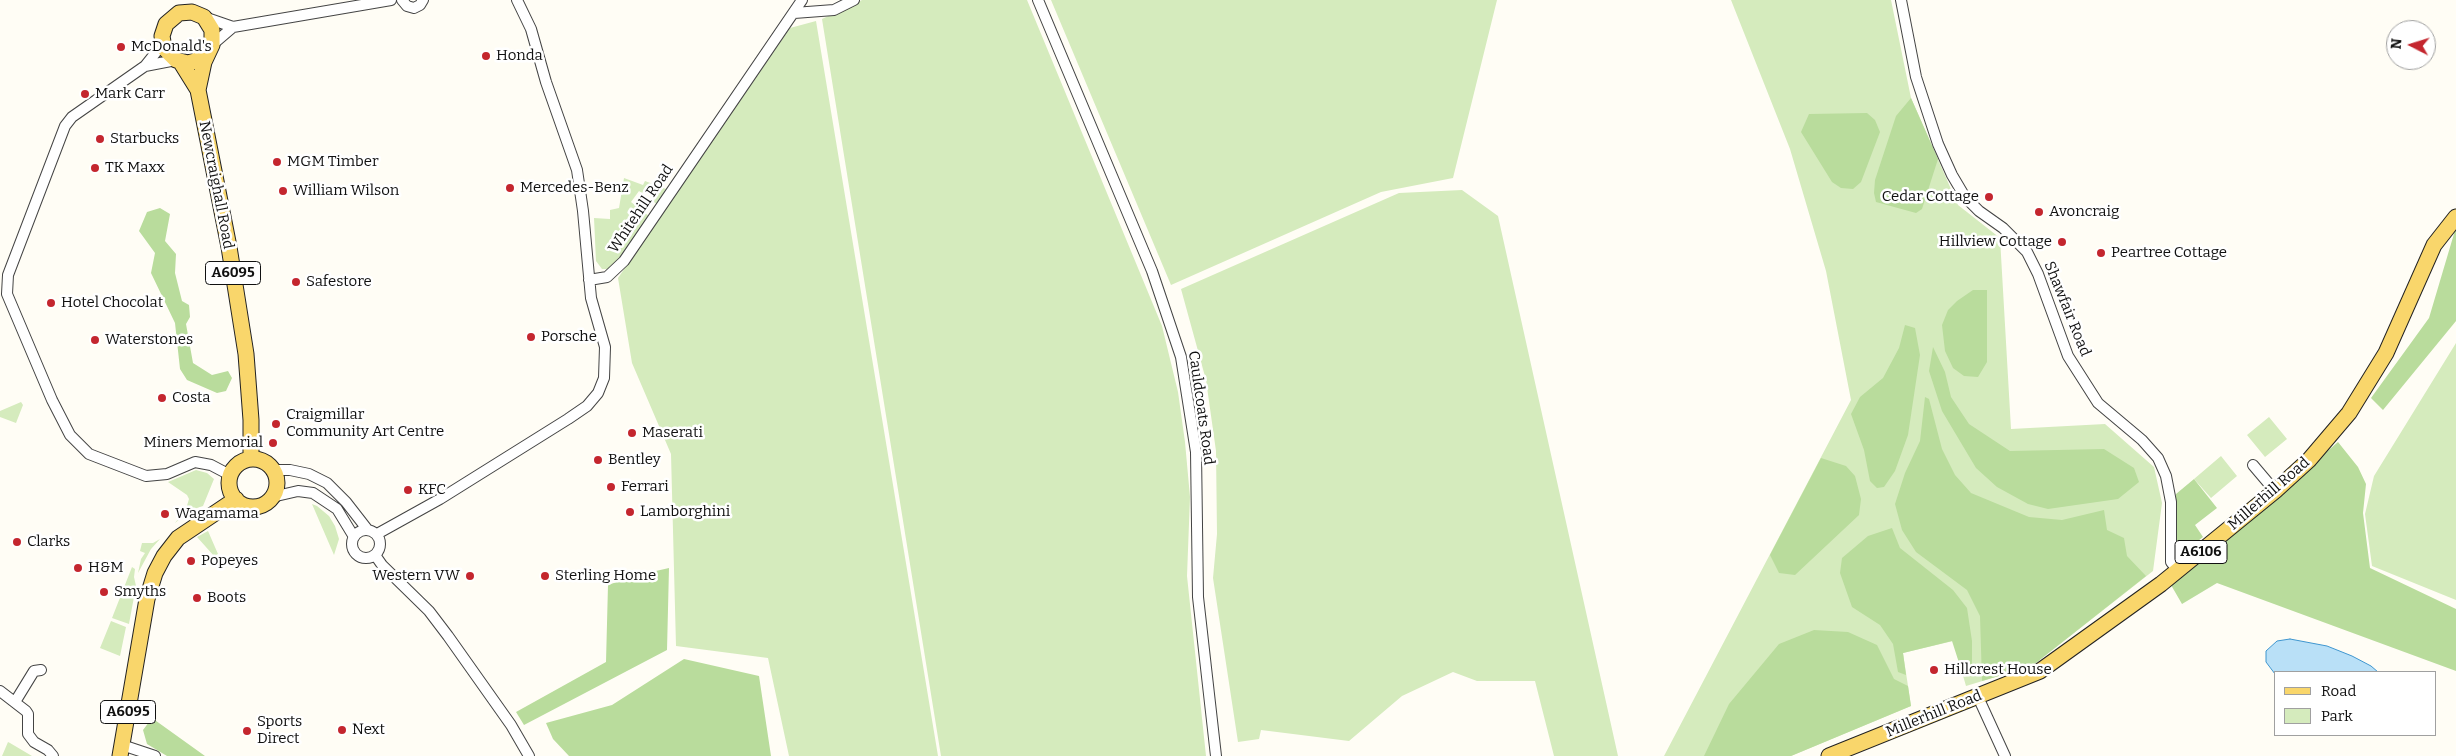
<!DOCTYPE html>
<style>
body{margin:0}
#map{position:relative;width:2456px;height:756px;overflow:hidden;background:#fffdf5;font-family:Bitter,serif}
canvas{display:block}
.legend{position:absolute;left:2274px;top:671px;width:162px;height:65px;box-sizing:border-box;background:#fff;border:1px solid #a0a0a0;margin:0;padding:6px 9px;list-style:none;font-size:15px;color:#111}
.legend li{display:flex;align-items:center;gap:10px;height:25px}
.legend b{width:25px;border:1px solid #a0a0a0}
.north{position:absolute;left:2386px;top:20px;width:50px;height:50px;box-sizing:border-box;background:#fff;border:1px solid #a0a0a0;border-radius:50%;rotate:275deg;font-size:14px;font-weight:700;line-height:20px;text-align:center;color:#111}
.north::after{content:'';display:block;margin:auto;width:18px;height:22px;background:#c4262e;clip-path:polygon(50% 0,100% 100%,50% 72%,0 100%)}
</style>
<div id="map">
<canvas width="2456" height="756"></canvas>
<ul class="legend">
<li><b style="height:6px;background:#f9d66b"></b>Road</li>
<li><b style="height:14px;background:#d5ebbd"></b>Park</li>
</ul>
<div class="north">N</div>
</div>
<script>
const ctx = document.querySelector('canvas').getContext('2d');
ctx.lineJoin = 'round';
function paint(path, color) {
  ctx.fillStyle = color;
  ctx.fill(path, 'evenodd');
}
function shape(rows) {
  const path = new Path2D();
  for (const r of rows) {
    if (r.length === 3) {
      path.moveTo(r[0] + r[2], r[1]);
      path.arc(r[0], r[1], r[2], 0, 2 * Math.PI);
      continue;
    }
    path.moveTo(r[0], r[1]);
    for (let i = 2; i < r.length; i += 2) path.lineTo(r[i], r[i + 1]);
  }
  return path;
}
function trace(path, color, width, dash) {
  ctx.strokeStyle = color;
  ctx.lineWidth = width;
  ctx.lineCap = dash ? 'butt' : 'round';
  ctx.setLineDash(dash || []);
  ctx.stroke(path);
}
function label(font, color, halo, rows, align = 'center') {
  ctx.font = font + ' Bitter,serif';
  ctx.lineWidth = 5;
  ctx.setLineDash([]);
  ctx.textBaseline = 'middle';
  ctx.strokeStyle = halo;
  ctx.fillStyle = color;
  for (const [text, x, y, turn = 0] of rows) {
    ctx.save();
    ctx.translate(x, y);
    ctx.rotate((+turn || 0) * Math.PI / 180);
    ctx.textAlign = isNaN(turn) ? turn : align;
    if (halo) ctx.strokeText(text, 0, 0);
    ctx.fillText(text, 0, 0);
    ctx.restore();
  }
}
const green = shape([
 [862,0,1027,0,1162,326,1178,392,1185,442,1190,497,1187,576,1206,756,941,756,822,19],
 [1051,0,1497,0,1453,178,1381,192,1171,285],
 [1731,0,1891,0,1911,98,1958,205,2000,238,2011,429,2105,424,2154,467,2162,503,2153,571,2032,666,1966,686,1953,641,1903,653,1911,706,1791,756,1664,756,1851,400,1826,271,1790,149],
 [816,21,938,756,789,756,768,658,676,646,671,454,632,363,618,278,790,28],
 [624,178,643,185,645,181,666,189,657,204,651,200,656,192,648,186,642,193,639,191,631,202,649,216,620,260,611,269,602,269,596,261,594,218,610,219,610,210,619,208],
 [1462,190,1498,216,1618,756,1554,756,1535,681,1477,681,1453,672,1402,696,1349,741,1261,730,1259,739,1238,742,1213,578,1217,534,1216,451,1206,380,1181,289,1399,193],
 [2456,343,2456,600,2372,566,2365,514,2374,476],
 [21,402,23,405,16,423,0,417,0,411],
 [2269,417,2287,439,2265,457,2247,435],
 [2221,456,2237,476,2211,498,2194,479],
 [196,470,207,473,214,479,203,506,191,510,175,523,186,509,189,499,187,495,168,482],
 [312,504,317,506,329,516,335,526,339,539,334,555],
 [208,531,218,554,214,556,197,537],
 [160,539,151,549,138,573,141,559,145,553,140,551,142,543,153,543],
 [132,567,135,569,134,577,136,586,129,624,112,618],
 [111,621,126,627,120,656,100,648],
 [8,742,10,743,32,756,2,756]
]);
const forest = shape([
 [1911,98,1938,159,1922,209,1916,213,1876,202,1874,193,1875,180,1896,116],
 [1867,113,1875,120,1880,132,1861,182,1853,189,1841,188,1832,182,1801,132,1809,114],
 [160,208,170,214,165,241,176,254,175,273,182,301,189,305,190,317,186,324,193,363,212,375,228,371,232,378,226,391,217,393,187,380,180,369,175,323,151,273,155,253,139,231,147,212],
 [2456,227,2456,321,2383,410,2371,398,2429,318],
 [1973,290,1987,290,1987,362,1978,377,1964,376,1953,368,1945,351,1942,325,1948,310,1957,301],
 [1905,325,1915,328,1920,355,1908,435,1895,471,1884,487,1877,488,1870,481,1864,450,1851,414,1860,397,1883,378,1899,348],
 [1933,347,1945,372,1951,397,1969,424,2010,451,2104,449,2134,468,2139,482,2118,499,2048,509,2028,504,1997,487,1976,468,1942,411,1929,371],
 [1925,397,1929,399,1942,449,1955,475,1971,493,2029,517,2062,520,2104,510,2107,530,2124,538,2127,556,2146,576,2032,666,1982,681,1980,616,1967,590,1916,552,1902,530,1895,504,1905,473,1920,441],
 [2338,442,2358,467,2366,484,2363,513,2370,568,2456,609,2456,671,2217,583,2182,604,2171,585],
 [1821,458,1846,466,1855,476,1861,499,1859,515,1795,575,1779,573,1770,555],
 [2194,479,2217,508,2195,525,2203,537,2184,552,2176,547,2176,494],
 [1892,528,1900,548,1953,590,1967,608,1972,641,1972,670,1961,669,1952,641,1903,653,1906,675,1898,672,1893,644,1880,625,1852,607,1840,573,1842,558,1868,536],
 [669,568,667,650,524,725,516,712,606,662,608,585,634,576],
 [1814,630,1848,632,1877,645,1894,679,1908,686,1911,706,1791,756,1704,756,1729,704,1779,644],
 [684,659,759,676,771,756,569,756,553,739,546,723,612,705],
 [152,718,205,756,167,756,147,744,143,730]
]);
const water = shape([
 [2290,639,2327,646,2352,656,2371,666,2378,672,2275,672,2275,674,2266,662,2266,651,2277,641,2290,639]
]);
const minor = shape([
 [402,0,407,6,414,8,420,5,423,0],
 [1038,0,1152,271,1181,357,1196,452,1198,597,1216,756],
 [1901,0,1916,77,1938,144,1952,175,1965,197,1979,211,2003,228,2027,252,2038,274,2068,356,2098,403,2142,440,2158,458,2166,476,2171,502,2171,562,2178,571],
 [794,13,834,10,854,0],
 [204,17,233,27,391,0],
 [162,39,157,51,145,66,72,117,65,126,8,275,7,294,52,400,70,435,89,454,146,476,167,474,195,462,211,465,230,475],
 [212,45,233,27],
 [145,66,176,60],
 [589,280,607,277,624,261,802,0],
 [2253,465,2275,491],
 [274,470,290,470,309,474,327,483,346,502,367,529],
 [272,497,298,491,313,493,337,509,354,537],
 [366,544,14],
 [377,534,440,499,568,419,587,406,598,393,604,378,605,347,591,298,583,211,577,170,546,82,531,29,517,0],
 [375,555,382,565,429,611,448,636,511,725,529,756],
 [0,691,26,711,28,714,28,734,34,742,48,750,53,756],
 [1978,697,2005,756],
 [15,702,34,671,41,670],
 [122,745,155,756]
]);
const primary = shape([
 [208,52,195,61,188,63,176,60,164,48,162,36,166,24,179,13,192,12,204,17,212,30,212,45,204,62,198,90,229,247,246,354,251,420,251,459],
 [180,61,198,90],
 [253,483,24],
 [120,756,147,599,155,573,164,556,178,538,236,499],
 [1829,756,2040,671,2161,584,2275,491,2309,460,2349,413,2386,353,2434,245,2456,217]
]);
const markers = [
 [121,47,5,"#c4262e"],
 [486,56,5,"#c4262e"],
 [85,94,5,"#c4262e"],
 [100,139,5,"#c4262e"],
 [277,162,5,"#c4262e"],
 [95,168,5,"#c4262e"],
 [510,188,5,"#c4262e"],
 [283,191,5,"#c4262e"],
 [1989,197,5,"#c4262e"],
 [2039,212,5,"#c4262e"],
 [2062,242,5,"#c4262e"],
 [2101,253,5,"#c4262e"],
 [296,282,5,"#c4262e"],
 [51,303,5,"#c4262e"],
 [531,337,5,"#c4262e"],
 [95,340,5,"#c4262e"],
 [162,398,5,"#c4262e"],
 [276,424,5,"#c4262e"],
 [632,433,5,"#c4262e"],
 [273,443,5,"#c4262e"],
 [598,460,5,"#c4262e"],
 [611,487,5,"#c4262e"],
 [408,490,5,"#c4262e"],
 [630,512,5,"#c4262e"],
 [165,514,5,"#c4262e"],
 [17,542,5,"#c4262e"],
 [191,561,5,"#c4262e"],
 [78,568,5,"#c4262e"],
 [470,576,5,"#c4262e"],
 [545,576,5,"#c4262e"],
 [104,592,5,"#c4262e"],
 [197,598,5,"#c4262e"],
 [1934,670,5,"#c4262e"],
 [342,730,5,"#c4262e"],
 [247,731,5,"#c4262e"]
];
const shields = [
 [233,273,55],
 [2201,552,52],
 [128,712,55]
];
const shieldNames = [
 ["A6095",233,273],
 ["A6106",2201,552],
 ["A6095",128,712]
];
const poiNames = [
 ["McDonald's",131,47],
 ["Honda",496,56],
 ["Mark Carr",95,94],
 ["Starbucks",110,139],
 ["MGM Timber",287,162],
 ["TK Maxx",105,168],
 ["Mercedes-Benz",520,188],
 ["William Wilson",293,191],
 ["Cedar Cottage",1979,197,"right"],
 ["Avoncraig",2049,212],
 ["Hillview Cottage",2052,242,"right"],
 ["Peartree Cottage",2111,253],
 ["Safestore",306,282],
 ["Hotel Chocolat",61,303],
 ["Porsche",541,337],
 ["Waterstones",105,340],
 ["Costa",172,398],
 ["Craigmillar",286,415],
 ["Community Art Centre",286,432],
 ["Maserati",642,433],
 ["Miners Memorial",263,443,"right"],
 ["Bentley",608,460],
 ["Ferrari",621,487],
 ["KFC",418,490],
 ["Lamborghini",640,512],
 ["Wagamama",175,514],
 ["Clarks",27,542],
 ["Popeyes",201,561],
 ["H&M",88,568],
 ["Western VW",460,576,"right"],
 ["Sterling Home",555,576],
 ["Smyths",114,592],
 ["Boots",207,598],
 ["Hillcrest House",1944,670],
 ["Sports",257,722],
 ["Direct",257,739],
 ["Next",352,730]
];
const streetNames = [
 ["Newcraighall Road",216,185,79],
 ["Whitehill Road",641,209,-56],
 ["Shawfair Road",2067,309,68],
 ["Cauldcoats Road",1201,408,82],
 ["Millerhill Road",2269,494,-41],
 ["Millerhill Road",1934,714,-22]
];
paint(green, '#d5ebbd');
paint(forest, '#b9dc9c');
paint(water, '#b9e0f7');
trace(water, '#3f96cf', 1);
trace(minor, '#444', 12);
trace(primary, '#222', 17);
trace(minor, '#fff', 10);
trace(primary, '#f9d66b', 15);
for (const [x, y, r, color] of markers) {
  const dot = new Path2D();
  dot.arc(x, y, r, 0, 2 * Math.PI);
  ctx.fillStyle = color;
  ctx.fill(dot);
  trace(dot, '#fff', 2);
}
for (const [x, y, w] of shields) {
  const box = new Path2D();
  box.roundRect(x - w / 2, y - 11.5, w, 23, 4);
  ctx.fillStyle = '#fff';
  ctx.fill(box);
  trace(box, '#111', 1);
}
label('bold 14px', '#111', null, shieldNames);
label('15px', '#111', '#fff', poiNames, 'left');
label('15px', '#111', '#fff', streetNames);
</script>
